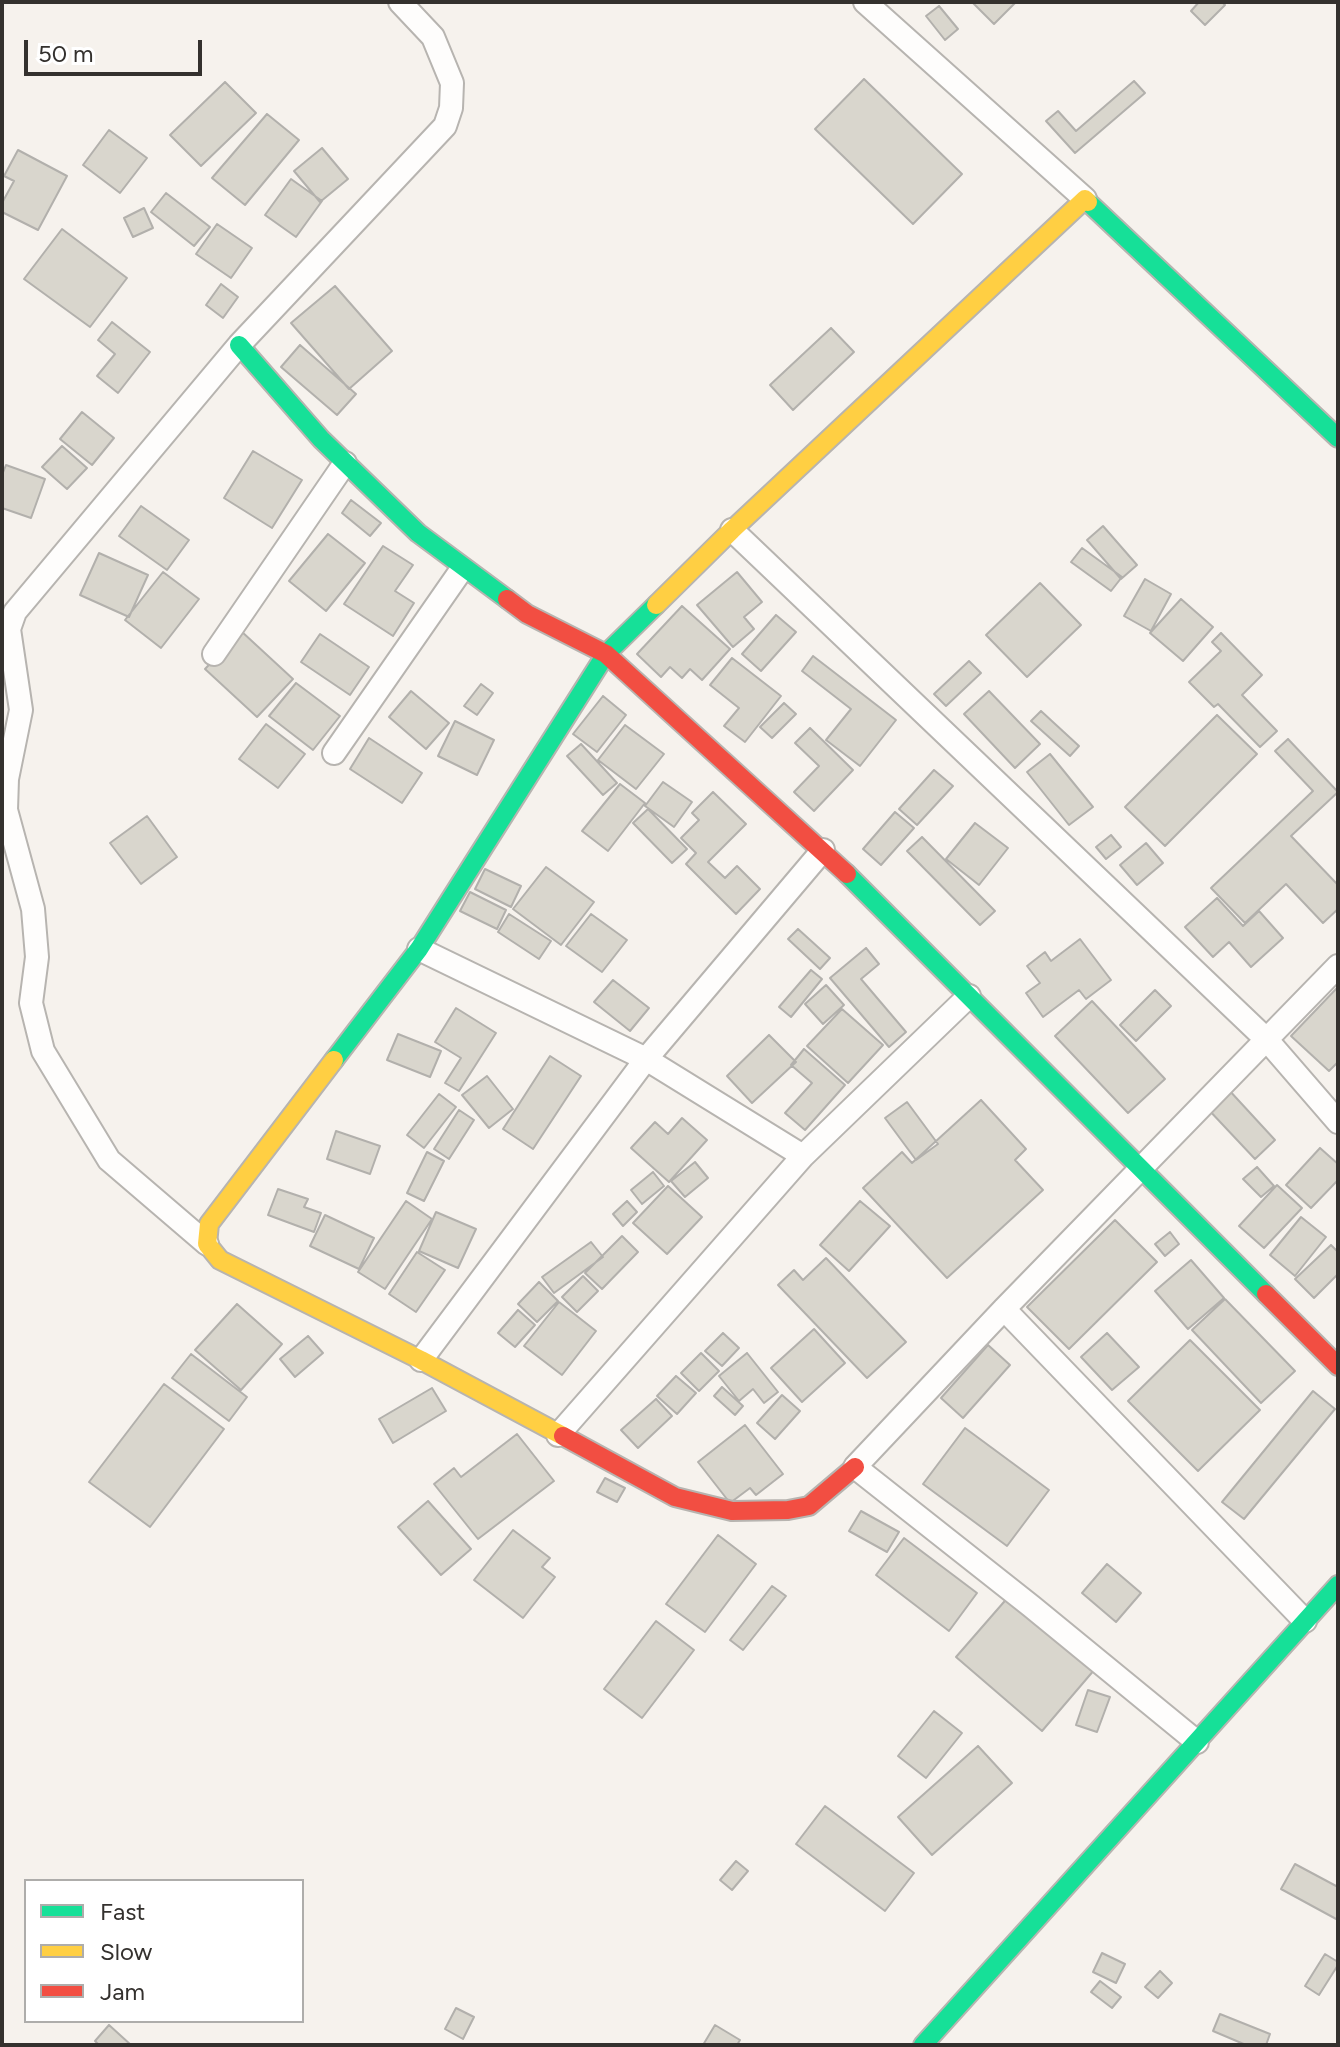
<!DOCTYPE html>
<style>
body{margin:0}
#map{position:relative;width:1340px;height:2047px;overflow:hidden;background:#f6f2ed;font-family:Figtree,sans-serif}
canvas{display:block}
.frame{position:absolute;inset:0;border:4px solid #34312e;pointer-events:none}
.legend{position:absolute;left:24px;top:1879px;width:280px;height:144px;box-sizing:border-box;background:#fff;border:2px solid #aeadab;margin:0;padding:10px 14px;list-style:none;font-size:24px;color:#34312e}
.legend li{display:flex;align-items:center;gap:16px;height:40px}
.legend b{width:40px;border:2px solid #aeadab}
.scale{position:absolute;left:24px;top:40px;width:178px;height:36px;box-sizing:border-box;border:4px solid #34312e;border-top:0;padding-left:10px;font-size:24px;line-height:28px;white-space:nowrap;color:#34312e;-webkit-text-stroke:6px #fff;paint-order:stroke}
</style>
<div id="map">
<canvas width="1340" height="2047"></canvas>
<div class="frame"></div>
<ul class="legend">
<li><b style="height:10px;background:#16e098"></b>Fast</li>
<li><b style="height:10px;background:#ffcf43"></b>Slow</li>
<li><b style="height:10px;background:#f24e42"></b>Jam</li>
</ul>
<div class="scale">50 m</div>
</div>
<script>
const ctx = document.querySelector('canvas').getContext('2d');
ctx.lineJoin = 'round';
function paint(path, color) {
  ctx.fillStyle = color;
  ctx.fill(path, 'evenodd');
}
function shape(rows) {
  const path = new Path2D();
  for (const r of rows) {
    path.moveTo(r[0], r[1]);
    for (let i = 2; i < r.length; i += 2) path.lineTo(r[i], r[i + 1]);
  }
  return path;
}
function trace(path, color, width, dash) {
  ctx.strokeStyle = color;
  ctx.lineWidth = width;
  ctx.lineCap = dash ? 'butt' : 'round';
  ctx.setLineDash(dash || []);
  ctx.stroke(path);
}
const building = shape([
 [972,2,1016,2,994,24,972,2],
 [1199,2,1222,2,1225,5,1205,25,1191,11,1199,2],
 [939,6,958,29,945,40,926,16,939,6],
 [864,79,962,174,913,224,815,129,864,79],
 [1134,81,1145,93,1075,153,1046,121,1058,111,1076,131,1134,81],
 [225,82,256,113,201,166,170,135,225,82],
 [267,114,299,140,245,205,212,178,267,114],
 [109,130,147,158,120,193,83,165,109,130],
 [322,148,348,179,320,202,294,171,322,148],
 [18,150,67,176,38,230,2,212,2,203,14,181,4,176,18,150],
 [291,179,322,201,296,237,265,215,291,179],
 [166,193,210,227,194,246,151,212,166,193],
 [144,208,153,228,133,237,124,218,144,208],
 [217,224,252,248,231,278,196,254,217,224],
 [62,229,127,278,90,327,24,279,62,229],
 [221,284,238,297,223,318,206,305,221,284],
 [335,286,392,351,349,389,291,323,335,286],
 [112,322,150,352,118,393,97,376,115,354,98,340,112,322],
 [831,328,854,352,793,410,770,385,831,328],
 [300,345,356,394,337,415,281,367,300,345],
 [82,412,114,438,92,465,60,439,82,412],
 [62,446,87,468,67,489,42,467,62,446],
 [253,451,302,480,272,528,224,498,253,451],
 [6,465,45,479,31,518,2,508,2,475,6,465],
 [351,500,381,523,370,536,342,513,351,500],
 [141,506,189,540,167,570,119,536,141,506],
 [1103,526,1137,565,1121,579,1087,540,1103,526],
 [328,534,365,563,326,611,289,581,328,534],
 [383,546,413,565,395,591,414,603,393,636,344,604,383,546],
 [1082,548,1122,577,1111,591,1071,562,1082,548],
 [99,553,148,575,129,617,80,595,99,553],
 [163,572,199,599,161,648,125,620,163,572],
 [737,572,762,602,744,617,754,629,733,647,697,605,737,572],
 [1145,579,1171,594,1151,631,1124,616,1145,579],
 [1040,583,1081,625,1027,677,986,635,1040,583],
 [1181,599,1213,627,1183,661,1150,633,1181,599],
 [682,606,730,649,702,680,690,669,682,678,670,667,661,677,637,654,682,606],
 [776,615,796,632,761,671,742,654,776,615],
 [241,631,293,679,257,717,205,669,241,631],
 [1221,633,1262,675,1242,695,1277,731,1260,747,1218,704,1214,707,1189,682,1221,651,1212,642,1221,633],
 [320,634,369,667,350,695,301,662,320,634],
 [813,656,896,720,860,766,826,740,851,709,802,671,813,656],
 [732,658,781,696,745,742,724,726,739,708,710,685,732,658],
 [969,661,981,673,946,706,934,694,969,661],
 [296,683,340,716,313,750,269,716,296,683],
 [481,684,493,693,477,715,464,706,481,684],
 [411,691,449,723,426,749,389,717,411,691],
 [989,691,1040,744,1015,768,964,714,989,691],
 [603,696,626,715,597,752,573,734,603,696],
 [784,703,796,714,772,738,760,727,784,703],
 [1041,711,1079,746,1070,756,1031,721,1041,711],
 [1217,715,1257,754,1165,846,1125,807,1217,715],
 [455,721,494,740,477,775,438,756,455,721],
 [266,724,305,754,278,788,239,759,266,724],
 [625,725,664,754,636,789,598,760,625,725],
 [810,728,853,770,814,811,794,792,819,766,795,743,810,728],
 [369,738,422,773,402,803,350,769,369,738],
 [1288,739,1338,792,1291,836,1338,885,1338,909,1323,923,1286,884,1245,923,1211,888,1313,791,1275,751,1288,739],
 [581,744,617,783,603,795,567,756,581,744],
 [1050,754,1093,807,1069,825,1027,772,1050,754],
 [934,770,953,786,917,825,899,809,934,770],
 [663,782,692,802,674,827,645,806,663,782],
 [620,784,645,803,608,851,582,831,620,784],
 [713,792,746,824,708,862,725,878,737,866,760,889,736,914,686,864,696,853,681,838,699,820,692,813,713,792],
 [648,809,687,849,672,863,633,823,648,809],
 [895,812,914,828,881,865,863,849,895,812],
 [147,816,177,857,141,884,110,843,147,816],
 [975,823,1008,848,979,885,946,859,975,823],
 [1111,835,1121,847,1106,859,1096,847,1111,835],
 [922,837,995,911,980,925,907,851,922,837],
 [1146,843,1163,863,1137,885,1120,865,1146,843],
 [546,867,594,902,561,945,513,909,546,867],
 [485,869,521,886,511,907,475,889,485,869],
 [470,892,506,910,497,929,460,911,470,892],
 [1217,898,1243,926,1259,911,1283,938,1251,967,1229,942,1213,957,1185,927,1217,898],
 [509,914,551,941,539,959,498,932,509,914],
 [591,914,627,940,602,972,566,946,591,914],
 [798,929,830,958,820,969,788,939,798,929],
 [1080,939,1111,980,1086,999,1079,990,1043,1017,1026,993,1040,983,1027,966,1045,952,1051,961,1080,939],
 [866,948,879,964,861,979,906,1032,889,1047,830,978,866,948],
 [811,970,822,979,791,1017,779,1007,811,970],
 [613,980,649,1008,630,1031,594,1002,613,980],
 [826,985,844,1005,823,1024,805,1004,826,985],
 [1337,988,1338,1062,1329,1071,1291,1036,1337,988],
 [1155,990,1171,1006,1136,1041,1120,1025,1155,990],
 [1092,1001,1165,1079,1128,1113,1055,1036,1092,1001],
 [456,1008,496,1033,459,1091,445,1083,461,1058,435,1042,456,1008],
 [842,1009,883,1045,848,1083,807,1046,842,1009],
 [398,1034,441,1051,430,1077,387,1060,398,1034],
 [769,1035,796,1062,752,1103,727,1076,769,1035],
 [804,1049,845,1085,805,1130,785,1113,812,1083,791,1065,804,1049],
 [550,1056,581,1076,533,1149,503,1129,550,1056],
 [487,1076,513,1109,489,1128,462,1095,487,1076],
 [1228,1089,1275,1140,1255,1159,1207,1108,1228,1089],
 [439,1094,456,1107,424,1148,407,1135,439,1094],
 [981,1100,1026,1149,1015,1160,1043,1190,947,1278,863,1188,902,1152,912,1163,981,1100],
 [907,1102,938,1144,916,1160,885,1118,907,1102],
 [459,1110,474,1120,449,1159,434,1149,459,1110],
 [682,1118,707,1140,669,1182,631,1148,655,1122,668,1134,682,1118],
 [336,1131,380,1146,370,1174,327,1159,336,1131],
 [1320,1148,1338,1164,1338,1180,1311,1208,1286,1185,1320,1148],
 [427,1152,444,1161,424,1201,407,1193,427,1152],
 [695,1162,708,1178,685,1197,671,1181,695,1162],
 [1257,1167,1274,1186,1261,1197,1243,1179,1257,1167],
 [653,1172,664,1186,642,1204,631,1190,653,1172],
 [1277,1185,1302,1208,1264,1248,1239,1226,1277,1185],
 [668,1186,702,1217,667,1254,633,1223,668,1186],
 [278,1189,308,1199,304,1207,321,1213,314,1232,268,1215,278,1189],
 [406,1201,432,1219,385,1289,358,1272,406,1201],
 [627,1201,637,1212,623,1226,613,1214,627,1201],
 [860,1201,890,1226,849,1271,820,1245,860,1201],
 [436,1212,476,1229,458,1268,419,1251,436,1212],
 [325,1215,374,1238,359,1269,310,1246,325,1215],
 [1301,1217,1326,1237,1295,1276,1270,1255,1301,1217],
 [1115,1220,1157,1262,1069,1349,1027,1307,1115,1220],
 [1170,1232,1179,1244,1165,1256,1155,1244,1170,1232],
 [622,1236,638,1252,602,1289,585,1273,622,1236],
 [591,1242,603,1257,554,1293,542,1277,591,1242],
 [1331,1245,1338,1252,1338,1274,1314,1298,1295,1279,1331,1245],
 [417,1252,445,1270,416,1312,389,1294,417,1252],
 [826,1258,906,1342,867,1378,778,1285,794,1270,803,1280,826,1258],
 [1191,1260,1224,1298,1188,1329,1155,1291,1191,1260],
 [583,1276,598,1291,577,1312,562,1297,583,1276],
 [539,1282,558,1301,537,1322,518,1304,539,1282],
 [1225,1299,1295,1371,1261,1403,1192,1330,1225,1299],
 [559,1302,596,1331,562,1375,524,1346,559,1302],
 [237,1304,282,1344,241,1390,195,1350,237,1304],
 [518,1310,535,1325,515,1347,498,1333,518,1310],
 [814,1329,845,1363,802,1402,771,1368,814,1329],
 [723,1333,739,1348,722,1366,705,1351,723,1333],
 [1107,1333,1139,1367,1112,1390,1081,1357,1107,1333],
 [308,1336,323,1353,295,1377,280,1359,308,1336],
 [1190,1340,1260,1410,1198,1471,1128,1401,1190,1340],
 [988,1345,1010,1365,963,1418,941,1398,988,1345],
 [701,1353,719,1371,699,1391,681,1373,701,1353],
 [747,1353,778,1392,764,1403,753,1389,739,1401,719,1376,747,1353],
 [191,1354,247,1397,229,1421,172,1378,191,1354],
 [676,1376,696,1393,677,1414,657,1396,676,1376],
 [164,1384,224,1429,150,1527,89,1482,164,1384],
 [722,1387,743,1406,735,1415,714,1396,722,1387],
 [432,1388,446,1411,393,1443,379,1419,432,1388],
 [1313,1391,1335,1409,1244,1519,1222,1502,1313,1391],
 [782,1395,800,1411,775,1439,757,1423,782,1395],
 [656,1399,672,1416,638,1448,621,1430,656,1399],
 [745,1425,783,1474,756,1495,750,1488,730,1503,698,1462,745,1425],
 [965,1428,1049,1490,1007,1546,923,1484,965,1428],
 [517,1434,554,1481,478,1539,434,1484,454,1468,461,1477,517,1434],
 [605,1478,625,1488,617,1502,597,1492,605,1478],
 [428,1501,471,1549,441,1575,398,1527,428,1501],
 [861,1511,899,1532,887,1552,849,1531,861,1511],
 [513,1530,550,1558,542,1567,555,1577,523,1618,474,1580,513,1530],
 [718,1535,756,1564,705,1632,666,1604,718,1535],
 [904,1538,977,1593,949,1631,876,1575,904,1538],
 [1107,1564,1141,1593,1116,1622,1082,1593,1107,1564],
 [772,1586,786,1596,743,1650,730,1640,772,1586],
 [1010,1595,1095,1669,1042,1731,956,1657,1010,1595],
 [656,1621,694,1650,642,1718,604,1689,656,1621],
 [1088,1690,1110,1697,1097,1732,1076,1725,1088,1690],
 [934,1711,962,1733,926,1778,898,1756,934,1711],
 [978,1746,1012,1783,932,1855,898,1817,978,1746],
 [825,1806,914,1873,885,1911,796,1844,825,1806],
 [736,1861,748,1871,732,1890,720,1880,736,1861],
 [1295,1864,1338,1887,1338,1920,1281,1889,1295,1864],
 [1102,1953,1125,1964,1116,1983,1093,1972,1102,1953],
 [1325,1954,1338,1962,1338,1965,1319,1995,1305,1986,1325,1954],
 [1160,1971,1172,1983,1158,1998,1145,1987,1160,1971],
 [1100,1981,1121,1997,1112,2008,1091,1992,1100,1981],
 [456,2008,474,2017,463,2039,445,2029,456,2008],
 [1220,2014,1270,2034,1266,2045,1246,2045,1213,2031,1220,2014],
 [109,2025,131,2045,99,2045,95,2041,109,2025],
 [715,2025,740,2040,737,2045,703,2045,715,2025]
]);
const street = shape([
 [865,2,1085,199],
 [732,530,1267,1040,1338,1122],
 [214,654,345,463],
 [334,753,462,569],
 [419,949,646,1059,803,1156],
 [207,1244,109,1160,43,1051,31,1003,37,957,33,909,6,810,7,779,21,710,9,629,15,612,239,345,445,126,451,108,452,83,433,37,400,2],
 [1004,1309,1305,1621],
 [421,1360,646,1059,823,850],
 [558,1435,803,1156,969,996],
 [1197,1742,1031,1606,855,1467,1004,1309,1338,966]
]);
const fast = shape([
 [1088,202,1338,438],
 [239,345,321,439,418,533,507,599],
 [847,874,1266,1294],
 [334,1060,419,949,606,654,656,605],
 [923,2045,1338,1585]
]);
const slow = shape([
 [656,605,732,530,1085,199,1088,202],
 [334,1060,209,1224,207,1244,220,1260,421,1360,563,1436]
]);
const jam = shape([
 [507,599,527,614,606,654,847,874],
 [1266,1294,1338,1366],
 [563,1436,675,1497,732,1511,788,1510,809,1506,855,1467]
]);
paint(building, '#d9d6cd');
trace(building, '#b2b0ac', 2);
trace(street, '#b7b4b0', 26);
trace(fast, '#b7b4b0', 22);
trace(slow, '#b7b4b0', 22);
trace(jam, '#b7b4b0', 22);
trace(street, '#fefdfc', 22);
trace(fast, '#16e098', 18);
trace(slow, '#ffcf43', 18);
trace(jam, '#f24e42', 18);
</script>
